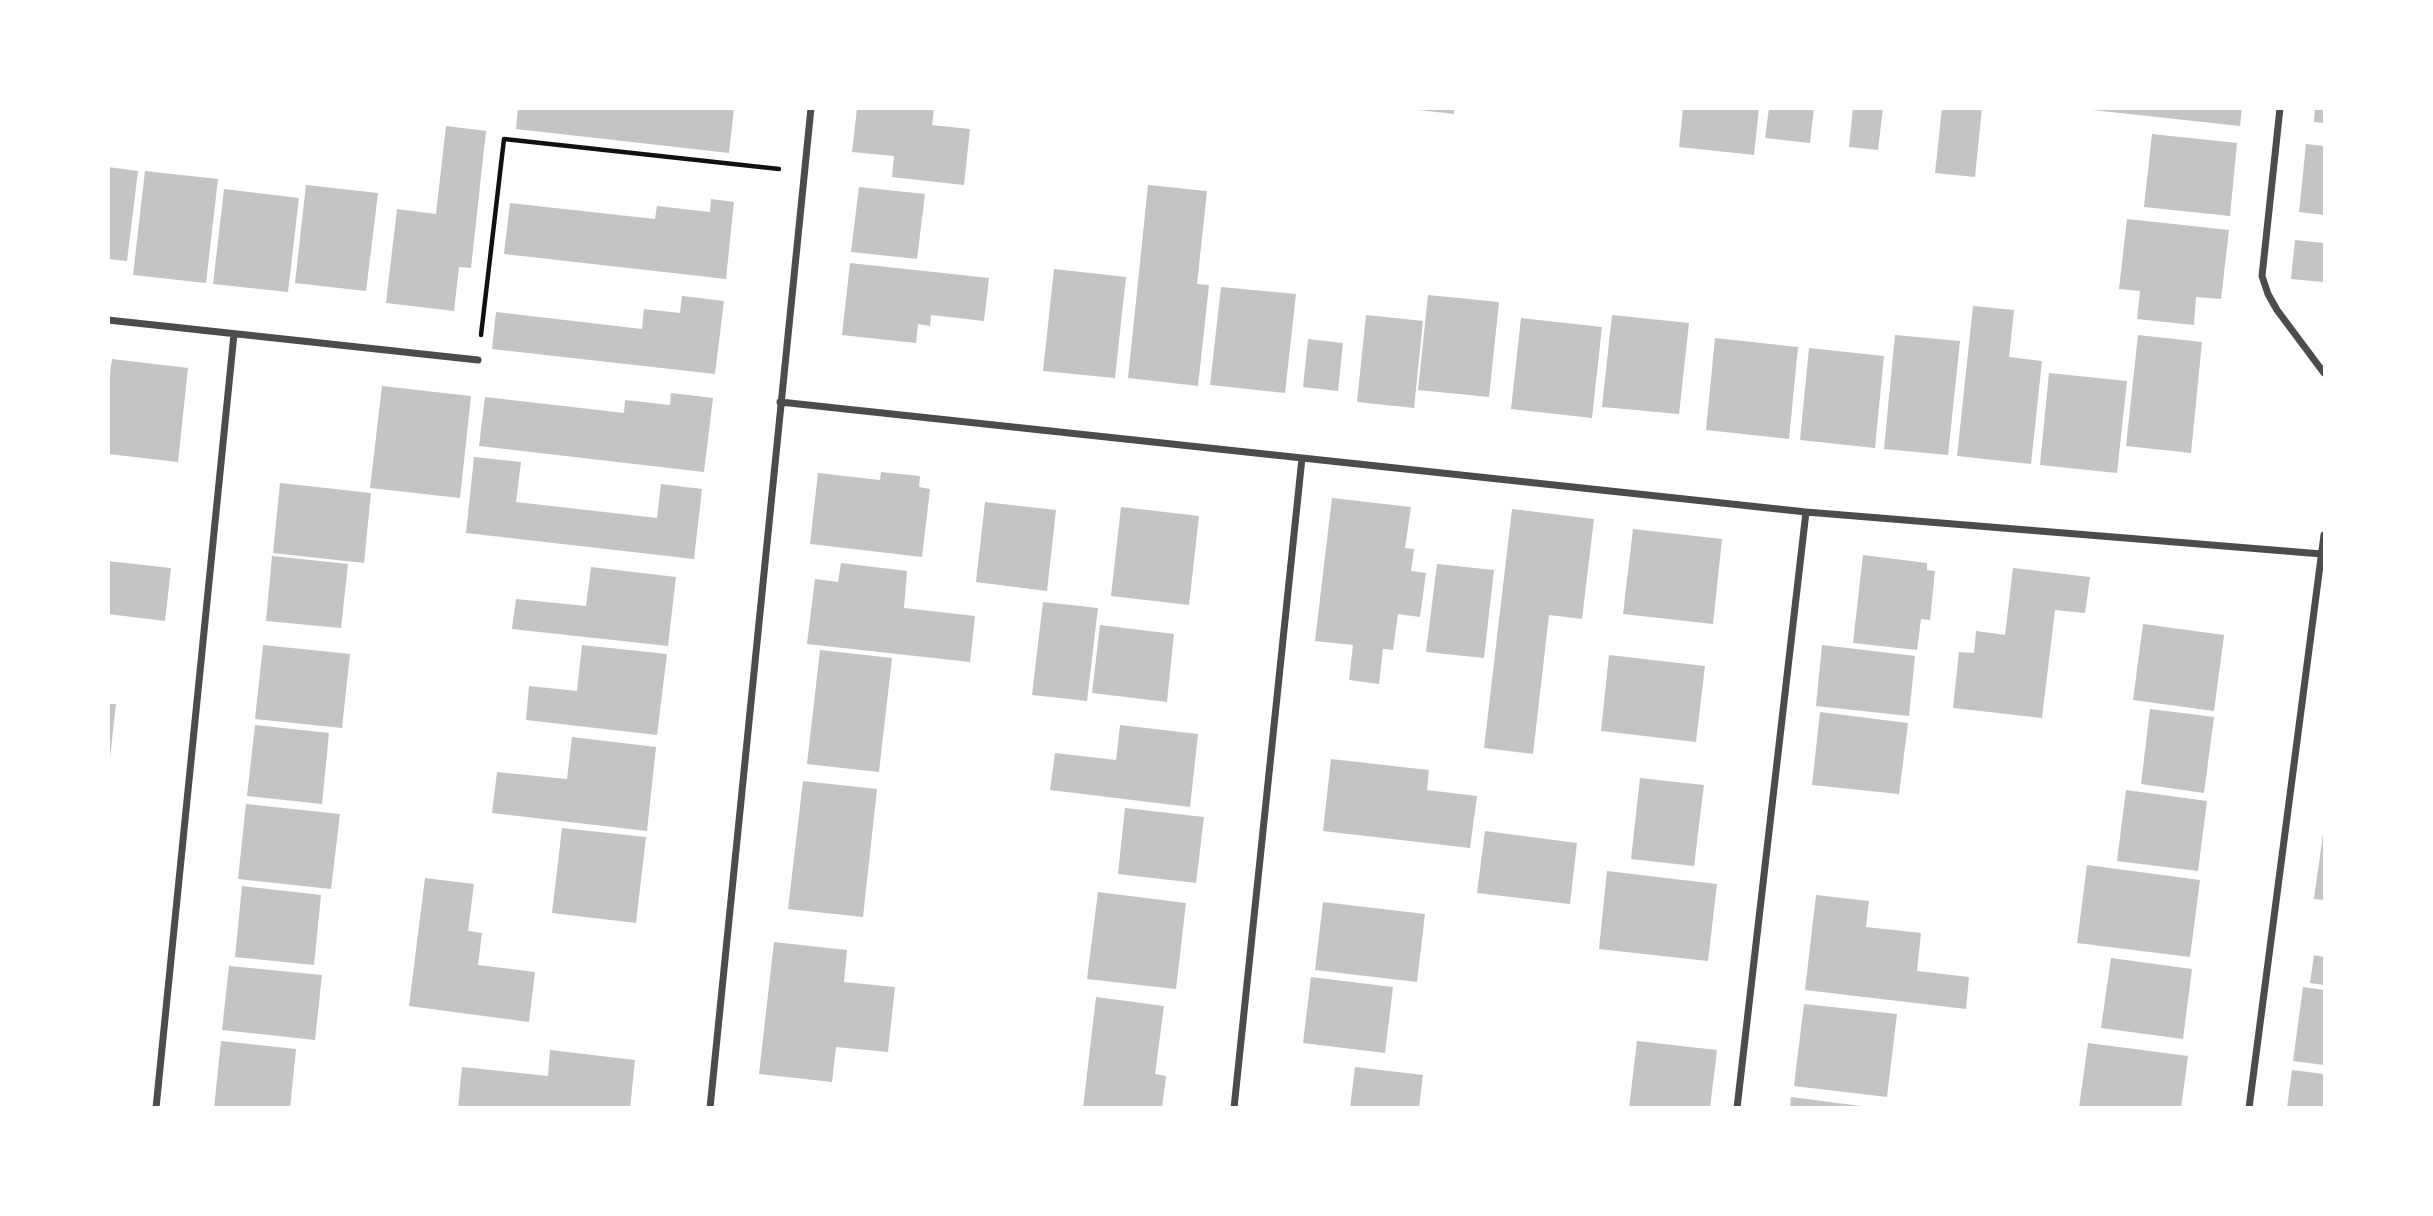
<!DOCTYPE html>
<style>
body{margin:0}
#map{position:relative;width:2433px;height:1216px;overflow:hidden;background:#fff;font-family:"Open Sans",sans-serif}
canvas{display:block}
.frame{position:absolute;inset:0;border:110px solid #fff;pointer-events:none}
</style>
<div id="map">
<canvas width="2433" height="1216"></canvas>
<div class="frame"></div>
</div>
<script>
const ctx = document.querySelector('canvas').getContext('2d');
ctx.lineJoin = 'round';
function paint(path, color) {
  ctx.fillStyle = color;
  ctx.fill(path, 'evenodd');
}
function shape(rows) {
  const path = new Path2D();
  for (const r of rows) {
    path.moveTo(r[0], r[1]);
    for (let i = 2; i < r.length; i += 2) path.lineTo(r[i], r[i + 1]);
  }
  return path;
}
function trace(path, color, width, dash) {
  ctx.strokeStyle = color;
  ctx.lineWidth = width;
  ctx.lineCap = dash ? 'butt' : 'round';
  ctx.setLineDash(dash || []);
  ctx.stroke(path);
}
const building = shape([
 [518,108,734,108,729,153,516,129],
 [857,108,934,108,932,125,970,129,964,185,892,177,894,156,852,152],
 [1419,108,1454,108,1454,114,1419,110],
 [1683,108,1759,108,1754,155,1679,147],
 [1769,108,1814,108,1810,143,1765,138],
 [1853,108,1883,108,1878,150,1849,147],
 [1942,108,1982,108,1975,177,1935,173],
 [2092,108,2242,108,2240,126,2092,110],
 [2315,108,2324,108,2324,123,2314,122],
 [446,126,486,131,471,268,459,267,454,311,386,303,397,209,436,214],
 [2152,134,2237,143,2230,216,2144,207],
 [2306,144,2324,146,2324,215,2299,212],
 [108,167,138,171,127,261,108,259],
 [145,171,218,179,206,283,133,275],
 [306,185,378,193,366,291,295,283],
 [1148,185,1207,191,1197,284,1209,285,1198,386,1128,378],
 [859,187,925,194,917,259,851,252],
 [224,189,299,198,288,292,213,284],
 [711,199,734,202,726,279,504,254,510,203,655,219,657,206,710,212],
 [2127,219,2229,230,2221,299,2196,297,2194,325,2137,319,2140,291,2119,289],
 [2295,240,2324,243,2324,282,2291,279],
 [850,263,989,278,984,321,931,315,930,326,918,324,916,343,842,335],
 [1054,269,1126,277,1115,378,1043,371],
 [1221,287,1296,294,1285,393,1210,385],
 [1428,295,1499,302,1489,397,1418,390],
 [682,296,724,301,715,374,492,349,496,312,642,329,644,309,680,313],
 [1973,306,2014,310,2009,357,2042,361,2031,464,1957,456],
 [1366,315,1423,321,1414,408,1357,402],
 [1612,315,1689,323,1679,414,1602,407],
 [1521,318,1602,327,1592,418,1511,409],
 [1895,335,1960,341,1948,455,1884,449],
 [2138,335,2202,342,2191,453,2126,446],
 [1715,338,1798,347,1789,439,1706,430],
 [1308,339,1343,343,1338,391,1303,387],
 [1809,348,1884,356,1875,448,1800,440],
 [112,359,188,368,178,462,108,454,108,387],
 [2049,373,2127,381,2117,473,2040,465],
 [382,386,471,396,460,498,370,488],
 [671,393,713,398,704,472,479,446,485,397,624,413,625,400,670,405],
 [474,457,521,462,516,502,657,518,661,484,702,489,694,559,466,533],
 [881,472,920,476,919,487,930,489,922,557,810,544,818,473,880,480],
 [280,483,371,493,364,563,273,553],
 [1332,498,1411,507,1405,548,1414,549,1411,571,1426,573,1420,617,1398,614,1393,650,1383,649,1379,684,1349,680,1353,645,1315,641],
 [985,502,1056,510,1047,591,976,582],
 [1121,507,1199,516,1189,605,1111,596],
 [1512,509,1594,519,1582,619,1549,615,1533,754,1484,748],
 [1633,529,1722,539,1713,624,1623,614],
 [1863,555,1927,563,1927,570,1935,571,1930,620,1921,619,1917,650,1853,643],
 [272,556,348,564,341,628,266,621],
 [108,561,171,568,165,621,108,614],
 [841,563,907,571,904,608,975,616,970,662,807,644,815,579,838,582],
 [1437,564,1494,570,1484,658,1426,652],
 [591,567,676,577,668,646,512,629,516,599,586,606],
 [2013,568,2090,577,2085,613,2055,610,2042,718,1953,708,1959,652,1974,653,1976,631,2005,635],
 [1043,602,1098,608,1087,701,1032,695],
 [2143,624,2224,635,2214,711,2133,700],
 [1100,625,1174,634,1167,702,1092,693],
 [263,645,350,654,342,728,255,719],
 [582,645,667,654,657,735,526,720,529,686,577,691],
 [1822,645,1915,656,1909,716,1816,706],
 [820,650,892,658,879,772,807,764],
 [1609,655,1705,666,1696,742,1601,731],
 [108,704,116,704,110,758,108,758],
 [2150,709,2214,717,2204,793,2141,784],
 [1820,712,1908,723,1899,794,1812,785],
 [255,725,329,733,322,804,247,796],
 [1120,725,1198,734,1190,807,1050,790,1055,753,1116,760],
 [572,737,656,747,647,831,492,813,497,772,567,779],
 [1331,759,1429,770,1427,790,1477,796,1470,848,1323,831],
 [1640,778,1704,785,1694,866,1631,859],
 [803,781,877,789,863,917,788,909],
 [2126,790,2207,801,2198,871,2117,861],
 [246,804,340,814,331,889,238,879],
 [1125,808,1204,817,1196,883,1118,874],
 [562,828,646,837,636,923,552,913],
 [1485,831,1577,843,1570,904,1477,893],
 [2323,834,2324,834,2324,900,2314,899],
 [2087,865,2200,880,2190,957,2077,943],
 [1607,871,1717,884,1708,961,1599,949],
 [425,878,474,884,468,931,482,933,478,965,535,972,529,1022,409,1006],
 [242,886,321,895,314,965,235,957],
 [1098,892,1186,903,1176,989,1087,979],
 [1816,895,1869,901,1866,927,1921,933,1917,971,1969,977,1966,1009,1805,990],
 [1323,902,1425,914,1417,982,1315,970],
 [774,942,847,950,844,982,895,987,888,1052,836,1047,832,1082,759,1074],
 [2314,955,2324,957,2324,985,2310,983],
 [2111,958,2192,969,2183,1039,2101,1028],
 [229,966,322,975,315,1040,222,1030],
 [1311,977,1393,987,1385,1053,1303,1043],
 [2303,987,2324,990,2324,1065,2293,1061],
 [1096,997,1164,1006,1155,1074,1166,1076,1162,1108,1083,1108],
 [1804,1004,1897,1014,1887,1097,1794,1086],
 [221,1041,296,1049,290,1108,214,1108],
 [1637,1041,1717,1050,1710,1108,1629,1108],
 [2088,1043,2188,1056,2181,1108,2079,1108],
 [550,1050,635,1060,630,1108,458,1108,462,1067,548,1076],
 [1355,1067,1423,1075,1419,1108,1350,1108],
 [2292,1070,2324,1074,2324,1108,2287,1108],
 [1791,1097,1861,1106,1861,1108,1790,1108]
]);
const path = shape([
 [481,335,504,139,779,169]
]);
const minor = shape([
 [2280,108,2262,276,2268,294,2277,310,2324,373],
 [108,320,478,360],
 [780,402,1806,512,2322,554],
 [156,1108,234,334],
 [710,1108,811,108],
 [1234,1108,1302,458],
 [1737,1108,1806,512],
 [2249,1108,2324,535]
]);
paint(building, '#c4c4c4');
trace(path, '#111', 4.5);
trace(minor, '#4c4c4c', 7);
</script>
